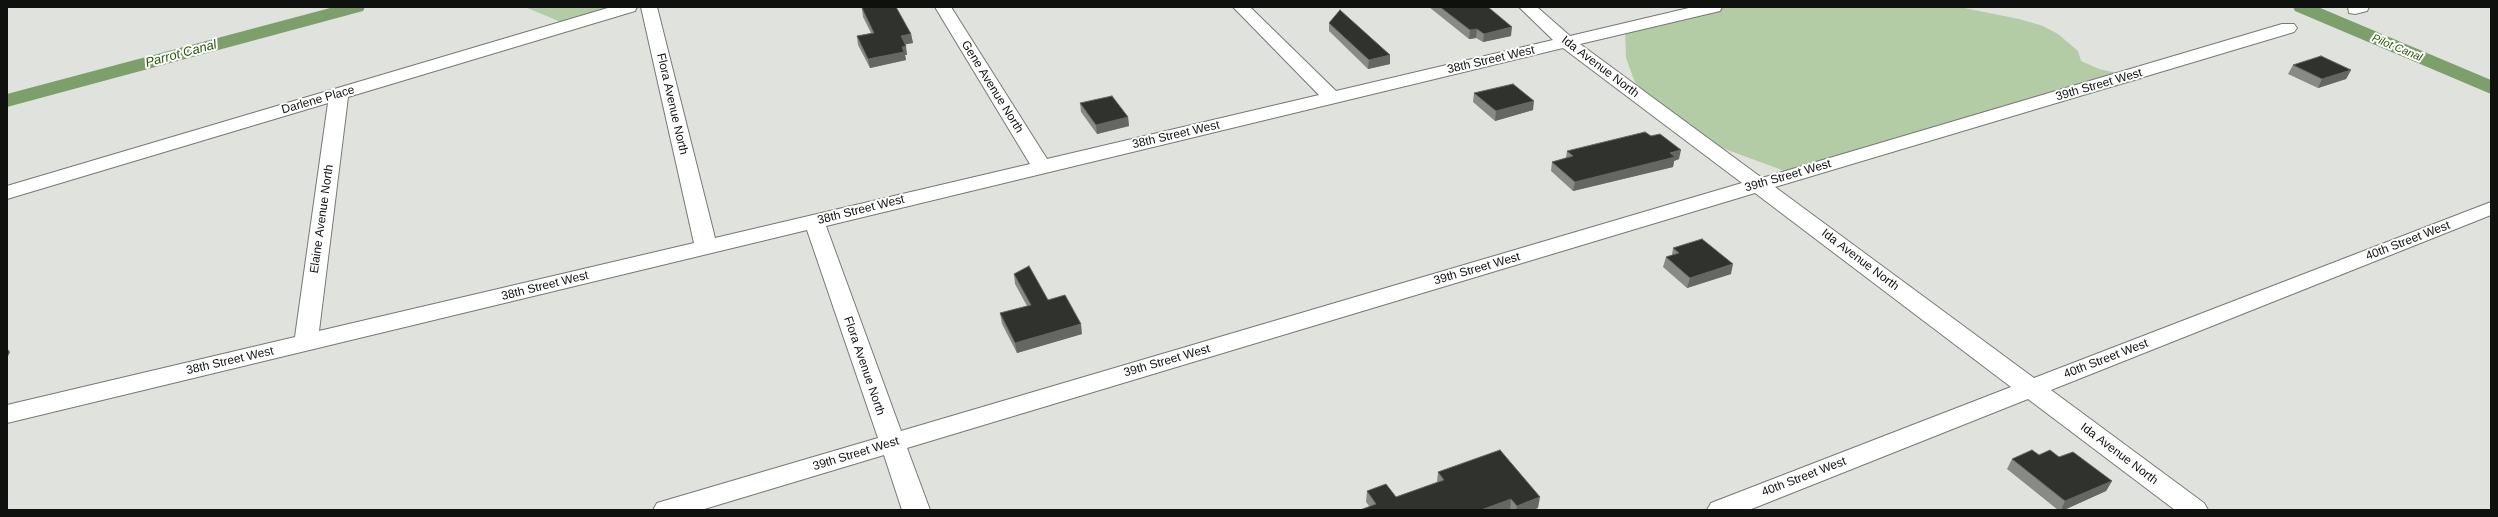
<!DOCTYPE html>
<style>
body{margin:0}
#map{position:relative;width:2498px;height:517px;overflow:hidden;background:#dfe2dd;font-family:Helvetica,sans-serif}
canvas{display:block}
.frame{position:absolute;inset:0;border:8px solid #0f110f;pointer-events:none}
</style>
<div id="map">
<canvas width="2498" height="517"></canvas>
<div class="frame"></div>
</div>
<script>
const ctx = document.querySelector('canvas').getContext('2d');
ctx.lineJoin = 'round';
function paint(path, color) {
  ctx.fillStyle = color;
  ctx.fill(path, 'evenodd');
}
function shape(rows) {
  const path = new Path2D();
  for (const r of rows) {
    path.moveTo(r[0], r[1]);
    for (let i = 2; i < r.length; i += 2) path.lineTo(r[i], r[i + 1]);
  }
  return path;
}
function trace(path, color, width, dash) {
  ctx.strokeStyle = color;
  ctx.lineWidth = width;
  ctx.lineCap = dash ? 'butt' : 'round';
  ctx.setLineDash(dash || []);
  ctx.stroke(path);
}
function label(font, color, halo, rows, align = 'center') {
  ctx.font = font + ' Helvetica,sans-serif';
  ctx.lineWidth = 4;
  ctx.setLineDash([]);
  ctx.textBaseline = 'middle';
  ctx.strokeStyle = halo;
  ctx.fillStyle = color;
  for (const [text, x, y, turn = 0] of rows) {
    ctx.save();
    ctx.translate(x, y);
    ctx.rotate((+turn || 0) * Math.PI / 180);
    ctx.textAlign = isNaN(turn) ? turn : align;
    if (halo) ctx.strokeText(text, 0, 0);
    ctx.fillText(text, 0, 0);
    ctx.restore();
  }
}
const green = shape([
 [525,7,626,7,568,25],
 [1719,7,1959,7,2019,19,2043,26,2058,34,2078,51,2081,61,2099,69,2143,79,1798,176,1717,146,1658,110,1636,85,1626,58,1625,28]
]);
const canal = shape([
 [334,7,365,7,363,11,7,107,7,94,334,7],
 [2293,7,2318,7,2491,80,2491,94,2295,11,2293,7]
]);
const street = shape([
 [611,7,637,7,635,11,348,97,319,331,694,243,641,7,657,7,715,238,1030,164,935,7,951,7,1047,159,1319,95,1233,7,1250,7,1336,91,1553,40,1519,7,1537,7,1570,36,1693,7,1722,7,1720,11,1580,44,1762,178,2282,24,2294,24,2297,28,2294,32,1775,187,2034,378,2491,202,2491,215,2051,390,2204,503,2208,510,2175,510,2028,399,1749,510,1707,510,1711,503,2011,387,1755,193,907,448,930,510,902,510,884,455,701,510,653,510,657,503,878,438,807,230,7,423,7,405,295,337,328,103,7,199,7,186,611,7],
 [1563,48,1742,183,901,431,826,226,1563,48],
 [2348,7,2369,7,2367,11,2355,14,2349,13,2348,7]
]);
const wall = shape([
 [866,7,896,7,911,34,913,43,905,44,907,55,905,55,906,60,870,68,858,45,857,36,871,33,863,17,862,8,866,8],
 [1429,7,1488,7,1511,36,1483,42,1476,38,1469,39],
 [1329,23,1390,55,1390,64,1368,69,1329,31],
 [2293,65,2351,70,2346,79,2318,88,2288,74],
 [1474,93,1533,110,1495,121,1473,102],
 [1080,103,1128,117,1129,126,1097,134,1081,112],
 [1567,151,1679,159,1674,161,1673,167,1573,191,1551,171,1552,162,1566,158],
 [1673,248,1731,274,1687,288,1663,267,1666,257,1672,255],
 [1014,274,1082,334,1017,353,1002,324,1000,313,1027,306,1015,284],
 [2039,455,2059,457,2112,481,2106,491,2064,510,2058,510,2007,469,2012,459],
 [1438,472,1538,508,1532,510,1360,510,1370,507,1366,502,1367,491,1396,497,1437,482]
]);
const shadedWall = shape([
 [1512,27,1511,36,1483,42,1484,34],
 [1477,29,1476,38,1469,39,1470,30],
 [911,34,913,43,902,45,901,36],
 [906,46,907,55,905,55,906,60,870,68,868,59,902,47],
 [1390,55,1390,64,1368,69,1369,60],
 [2351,70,2346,79,2318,88,2322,79],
 [1534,101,1533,110,1495,121,1496,111],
 [1128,117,1129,126,1097,134,1096,125],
 [1681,150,1679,159,1674,161,1673,167,1573,191,1575,182],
 [1733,264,1731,274,1687,288,1690,278],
 [1081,324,1082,334,1017,353,1015,343],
 [7,348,10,352,7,358],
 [2112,481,2106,491,2064,510,2061,510,2065,501],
 [1540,497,1538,508,1532,510,1516,510,1517,506],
 [1511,499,1510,510,1481,510]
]);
const building = shape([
 [867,7,896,7,911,34,901,36,906,46,902,47,904,52,868,59,857,36,874,33,862,8,867,7],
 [1440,7,1488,7,1512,27,1484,34,1477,29,1470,30,1440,7],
 [1340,10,1390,55,1369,60,1329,23,1340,10],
 [2321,56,2351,70,2322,79,2293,65,2321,56],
 [1513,84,1534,101,1496,111,1474,93,1513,84],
 [1112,96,1128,117,1096,125,1080,103,1112,96],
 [1645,132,1651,136,1660,134,1681,150,1670,153,1675,157,1575,182,1552,162,1573,156,1567,151,1645,132],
 [1702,239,1733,264,1690,278,1666,257,1679,253,1673,248,1702,239],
 [1029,266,1048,300,1065,295,1081,324,1015,343,1000,313,1031,305,1014,274,1029,266],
 [1500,450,1540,497,1517,506,1511,499,1481,510,1360,510,1376,504,1367,491,1386,484,1396,497,1444,480,1438,472,1500,450],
 [2032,450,2039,455,2050,450,2059,457,2073,452,2112,481,2065,501,2012,459,2032,450]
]);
const farWaternames = [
 ["Pilot Canal",2397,48,23]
];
const streetNames = [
 ["38th Street West",1491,60,-13],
 ["Ida Avenue North",1600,67,37],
 ["39th Street West",2099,85,-16],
 ["Gene Avenue North",992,87,58],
 ["Darlene Place",318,100,-16],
 ["Flora Avenue North",672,104,77],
 ["38th Street West",1176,135,-13],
 ["39th Street West",1788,176,-16],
 ["38th Street West",861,210,-14],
 ["Elaine Avenue North",322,219,-82],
 ["40th Street West",2408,241,-21],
 ["Ida Avenue North",1860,260,37],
 ["39th Street West",1477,269,-16],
 ["38th Street West",545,286,-14],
 ["40th Street West",2106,359,-21],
 ["38th Street West",230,361,-13],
 ["39th Street West",1167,361,-16],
 ["Flora Avenue North",864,366,71],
 ["39th Street West",856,454,-17],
 ["Ida Avenue North",2119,454,37],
 ["40th Street West",1804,477,-21]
];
const waterNames = [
 ["Parrot Canal",181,54,-15]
];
paint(green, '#b3cca5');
paint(canal, '#7d9f6c');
trace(street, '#767974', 2);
paint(street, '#fff');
paint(wall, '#888a86');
paint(shadedWall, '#646762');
paint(building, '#30322e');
trace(building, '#646762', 1);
label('italic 11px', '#2b5508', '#fff', farWaternames);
label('12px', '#0f110f', '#fff', streetNames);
label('italic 13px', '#2b5508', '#fff', waterNames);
</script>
